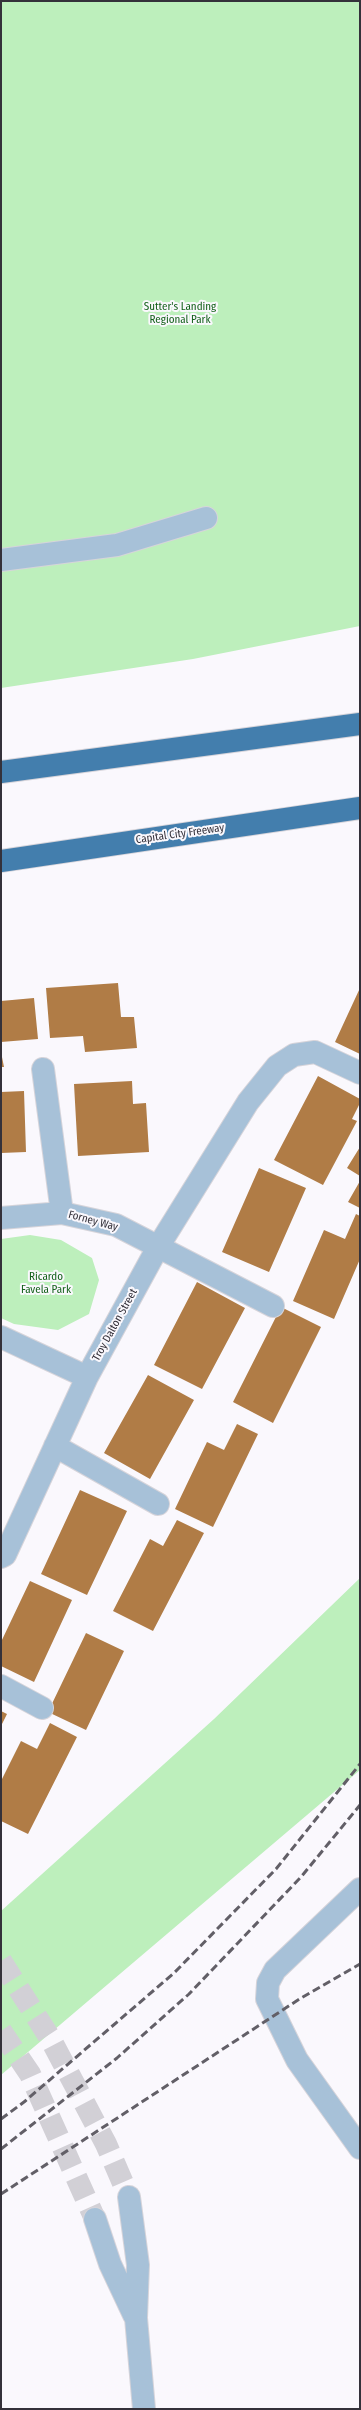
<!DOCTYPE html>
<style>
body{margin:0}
#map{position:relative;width:361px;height:2410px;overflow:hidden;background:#faf8fd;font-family:"Fira Sans Condensed",sans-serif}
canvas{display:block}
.frame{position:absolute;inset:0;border:2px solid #34313a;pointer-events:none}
</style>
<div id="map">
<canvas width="361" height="2410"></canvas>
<div class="frame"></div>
</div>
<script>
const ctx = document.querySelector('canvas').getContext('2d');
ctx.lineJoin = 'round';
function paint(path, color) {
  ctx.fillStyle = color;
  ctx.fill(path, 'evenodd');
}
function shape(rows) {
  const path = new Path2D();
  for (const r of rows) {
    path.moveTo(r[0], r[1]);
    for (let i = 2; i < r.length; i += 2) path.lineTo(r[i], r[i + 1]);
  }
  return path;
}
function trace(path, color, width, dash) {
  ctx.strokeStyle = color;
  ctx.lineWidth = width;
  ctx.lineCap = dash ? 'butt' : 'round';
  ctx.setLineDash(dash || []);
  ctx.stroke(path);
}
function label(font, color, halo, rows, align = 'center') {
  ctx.font = font + ' "Fira Sans Condensed",sans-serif';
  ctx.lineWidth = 4;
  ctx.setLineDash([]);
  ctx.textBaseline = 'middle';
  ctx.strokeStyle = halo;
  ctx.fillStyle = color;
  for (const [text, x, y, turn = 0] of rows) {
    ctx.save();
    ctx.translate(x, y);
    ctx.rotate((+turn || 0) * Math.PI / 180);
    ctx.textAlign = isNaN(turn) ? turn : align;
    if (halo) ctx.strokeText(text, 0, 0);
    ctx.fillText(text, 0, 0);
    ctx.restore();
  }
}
const green = shape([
 [1,1,360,1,360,626,193,659,1,688],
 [30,1235,61,1240,92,1258,99,1280,89,1314,58,1330,14,1324,1,1318,1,1239],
 [360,1578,360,1770,1,2075,1,1911,214,1719]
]);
const building = shape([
 [118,983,121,1017,134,1017,137,1048,85,1052,83,1036,50,1038,46,988],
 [360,988,360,1054,335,1042],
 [34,998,38,1039,1,1042,1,1001],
 [1,1052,4,1067,1,1067],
 [318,1076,360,1099,360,1103,352,1119,357,1121,323,1185,274,1160],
 [132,1081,133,1104,146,1103,149,1152,78,1156,74,1084],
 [24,1091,26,1152,1,1153,1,1092],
 [360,1147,360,1176,347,1168],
 [259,1168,306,1188,269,1272,222,1252],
 [360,1181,360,1208,348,1202],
 [356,1214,360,1216,360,1259,334,1319,293,1301,324,1230,345,1239],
 [197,1282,245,1308,202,1389,154,1365],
 [281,1307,321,1327,273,1423,233,1402],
 [148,1375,194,1400,150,1479,104,1453],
 [237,1424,258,1434,213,1527,175,1509,207,1442,224,1450],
 [80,1490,127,1511,87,1595,41,1574],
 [177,1520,204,1533,153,1631,113,1611,150,1539,163,1546],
 [30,1581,72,1600,34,1682,1,1666,1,1642],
 [86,1633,124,1651,86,1730,48,1712],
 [1,1711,7,1714,1,1726],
 [50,1723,77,1737,28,1834,1,1821,1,1781,21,1741,37,1749]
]);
const minorTunnel = shape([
 [1,1961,50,2038,106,2144,129,2197],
 [1,2031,30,2074,95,2219]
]);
const minor = shape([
 [1,560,117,545,206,518],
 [43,1069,62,1213],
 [1,1218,62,1213,116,1225,273,1306],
 [1,1337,87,1377],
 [55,1446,158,1504],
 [1,1557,5,1555,87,1377,158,1247,248,1102,277,1066,294,1055,315,1052,360,1073],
 [1,1686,42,1708],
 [360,1889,275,1970,268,1983,267,1999,297,2060,360,2148],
 [129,2197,138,2265,136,2318,144,2409],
 [95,2219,110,2264,134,2315]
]);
const highway = shape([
 [1,772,360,724],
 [1,861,360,808]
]);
const rail = shape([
 [1,2119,24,2102,174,1973,276,1869,360,1764],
 [1,2149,117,2058,189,1994,301,1877,360,1805],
 [1,2194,301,1998,360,1964]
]);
const parkNames = [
 ["Sutter's Landing",180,307],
 ["Regional Park",180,320],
 ["Ricardo",46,1277],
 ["Favela Park",46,1290]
];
const streetNames = [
 ["Capital City Freeway",180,834,-8],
 ["Forney Way",93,1221,15],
 ["Troy Dalton Street",115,1325,-61]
];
paint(green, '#bdefbc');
paint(building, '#b07c46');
trace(minorTunnel, '#d2d0d6', 22, [22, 11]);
trace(minor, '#d6d4da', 24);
trace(highway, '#d6d4da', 24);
trace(minor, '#a7c1d8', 22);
trace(highway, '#437ead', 22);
trace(rail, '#625f67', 3, [8, 4]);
label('11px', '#14611b', '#faf8fd', parkNames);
label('11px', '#34313a', '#faf8fd', streetNames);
</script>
